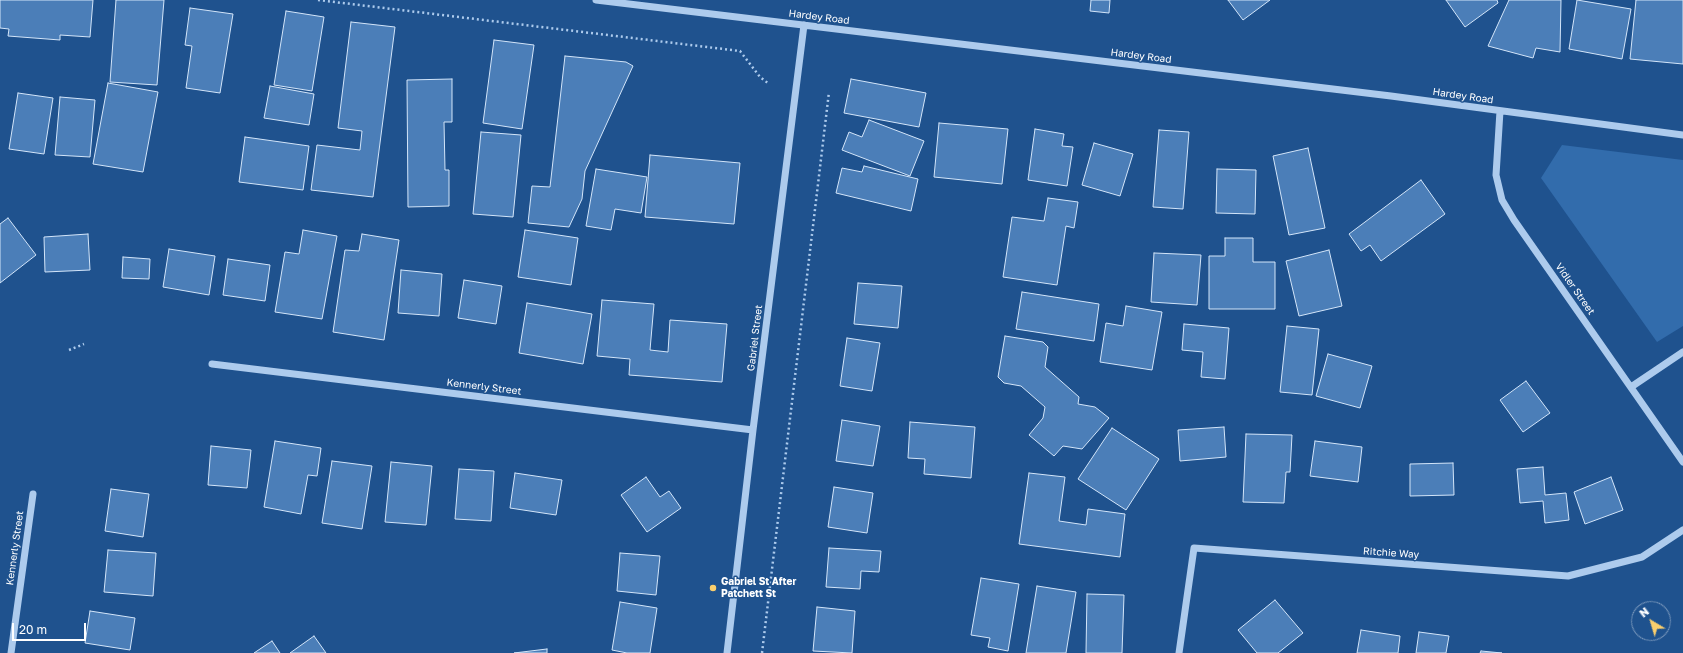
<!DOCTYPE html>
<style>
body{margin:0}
#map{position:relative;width:1683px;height:653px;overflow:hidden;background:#1f528e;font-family:"Golos Text",sans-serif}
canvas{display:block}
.north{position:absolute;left:1631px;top:601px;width:40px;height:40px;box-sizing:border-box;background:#1f528e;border:1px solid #7997bb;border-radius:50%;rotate:322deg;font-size:11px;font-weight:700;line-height:16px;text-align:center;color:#fff}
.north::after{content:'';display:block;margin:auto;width:14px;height:18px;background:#fbcf6d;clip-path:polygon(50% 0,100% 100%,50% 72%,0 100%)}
.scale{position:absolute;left:12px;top:623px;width:74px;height:18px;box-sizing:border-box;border:2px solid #fff;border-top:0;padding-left:5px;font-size:12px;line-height:14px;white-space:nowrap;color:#fff;-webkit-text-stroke:3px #1f528e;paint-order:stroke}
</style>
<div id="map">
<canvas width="1683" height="653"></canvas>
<div class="north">N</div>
<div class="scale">20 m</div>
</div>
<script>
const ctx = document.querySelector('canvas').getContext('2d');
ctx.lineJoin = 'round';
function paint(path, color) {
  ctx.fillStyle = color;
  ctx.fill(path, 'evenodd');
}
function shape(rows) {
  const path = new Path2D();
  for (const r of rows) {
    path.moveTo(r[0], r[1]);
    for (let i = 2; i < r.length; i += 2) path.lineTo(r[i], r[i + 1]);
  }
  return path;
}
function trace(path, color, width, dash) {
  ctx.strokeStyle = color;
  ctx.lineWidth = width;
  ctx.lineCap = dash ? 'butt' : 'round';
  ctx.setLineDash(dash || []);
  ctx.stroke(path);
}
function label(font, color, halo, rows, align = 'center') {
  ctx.font = font + ' "Golos Text",sans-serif';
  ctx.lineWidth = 3;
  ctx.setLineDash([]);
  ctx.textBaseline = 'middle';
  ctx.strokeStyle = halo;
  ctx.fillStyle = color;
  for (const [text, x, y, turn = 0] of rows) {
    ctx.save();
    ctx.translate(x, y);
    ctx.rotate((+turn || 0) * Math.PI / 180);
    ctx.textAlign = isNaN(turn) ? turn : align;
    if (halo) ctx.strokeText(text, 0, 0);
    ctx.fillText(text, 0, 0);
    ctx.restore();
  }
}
const green = shape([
 [1562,145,1683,160,1683,326,1657,342,1541,178]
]);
const building = shape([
 [0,0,93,0,90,37,60,35,60,40,8,36,9,29,0,28,0,0],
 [116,0,164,0,157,85,110,82,116,0],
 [1091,0,1110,0,1109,13,1090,11,1091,0],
 [1228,0,1270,0,1243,20,1228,0],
 [1446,0,1497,0,1498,3,1465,27,1446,0],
 [1509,0,1561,0,1560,52,1536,48,1533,58,1488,46,1509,0],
 [1577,0,1631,9,1622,59,1569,49,1577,0],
 [1636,0,1683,0,1683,64,1630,59,1636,0],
 [190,8,233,14,220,93,186,88,192,46,185,45,190,8],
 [286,11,324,17,312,91,274,85,286,11],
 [351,22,395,27,373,197,311,190,317,145,360,150,362,131,338,128,351,22],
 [494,40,534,45,522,129,483,123,494,40],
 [565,56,626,62,633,66,585,171,582,199,569,227,528,223,532,186,550,187,565,56],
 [452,79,452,122,444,122,445,170,449,170,449,206,408,207,407,80,452,79],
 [851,79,926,93,919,127,844,113,851,79],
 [108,83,158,92,143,172,93,164,108,83],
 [270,86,314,94,309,125,264,118,270,86],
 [18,93,53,98,44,154,9,149,18,93],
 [60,97,95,100,90,157,55,155,60,97],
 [869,120,924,141,910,176,842,150,849,132,862,137,869,120],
 [939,123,1008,129,1002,184,934,177,939,123],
 [1035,129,1064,134,1062,146,1073,147,1067,186,1028,180,1035,129],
 [1159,130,1189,132,1183,209,1153,207,1159,130],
 [481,132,521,135,513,217,473,214,481,132],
 [245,137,309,146,303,190,239,182,245,137],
 [1094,143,1133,154,1120,196,1082,185,1094,143],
 [1308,148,1325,228,1289,235,1273,156,1308,148],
 [650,155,740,163,734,224,645,217,650,155],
 [864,166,918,179,911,211,836,193,842,168,862,172,864,166],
 [596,169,647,177,641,213,615,209,611,230,586,226,596,169],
 [1217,169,1256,170,1255,214,1216,213,1217,169],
 [1421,180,1445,214,1381,261,1370,245,1361,251,1349,234,1421,180],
 [1048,198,1078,202,1074,228,1066,226,1057,285,1003,277,1012,217,1044,221,1048,198],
 [8,218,36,255,0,283,0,224,8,218],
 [303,230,337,236,322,319,275,312,285,252,299,254,303,230],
 [525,230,578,238,571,285,518,277,525,230],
 [88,234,90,270,45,272,44,237,88,234],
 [362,234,399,240,384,340,333,332,345,250,359,251,362,234],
 [1225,238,1253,238,1253,262,1275,262,1275,309,1209,309,1209,256,1225,256,1225,238],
 [169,249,215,256,209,295,163,287,169,249],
 [1329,250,1342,306,1299,316,1286,261,1329,250],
 [1154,253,1201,255,1197,305,1151,302,1154,253],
 [123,257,150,259,149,279,122,278,123,257],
 [228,259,270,265,265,301,223,295,228,259],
 [401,270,442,274,439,316,398,313,401,270],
 [464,280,502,286,496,324,458,318,464,280],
 [858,283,902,286,898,328,854,324,858,283],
 [1022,292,1099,304,1094,341,1016,329,1022,292],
 [602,300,654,304,650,350,668,352,670,320,727,324,722,382,629,375,630,359,597,356,602,300],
 [527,303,592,314,583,364,519,353,527,303],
 [1126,306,1162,312,1152,370,1100,362,1106,323,1123,326,1126,306],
 [1184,324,1229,328,1225,379,1201,377,1203,352,1182,350,1184,324],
 [1287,326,1319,329,1312,395,1280,392,1287,326],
 [1005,336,1043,342,1048,347,1045,367,1079,397,1078,404,1095,407,1109,418,1082,449,1063,446,1054,456,1029,435,1043,418,1045,407,1021,386,1004,383,998,377,1005,336],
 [847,338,880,343,872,391,840,386,847,338],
 [1328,354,1372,366,1360,408,1316,396,1328,354],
 [1526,381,1550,413,1523,432,1500,400,1526,381],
 [842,420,880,426,873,466,836,461,842,420],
 [910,422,975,427,971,478,924,474,925,459,908,458,910,422],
 [1224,427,1226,457,1180,461,1178,430,1224,427],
 [1112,428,1159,459,1126,510,1078,479,1112,428],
 [1246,434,1292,435,1290,472,1286,472,1284,503,1243,502,1246,434],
 [275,441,321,448,317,476,308,475,301,514,264,507,275,441],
 [1315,441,1362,447,1358,482,1310,476,1315,441],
 [211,446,251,450,247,488,208,485,211,446],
 [332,461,372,466,362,529,322,523,332,461],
 [391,462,432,466,426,525,385,522,391,462],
 [1453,463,1454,495,1410,496,1410,464,1453,463],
 [1543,467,1545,495,1566,493,1569,520,1545,523,1543,501,1520,503,1517,469,1543,467],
 [459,469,494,471,491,521,455,519,459,469],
 [515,473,562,480,556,515,510,508,515,473],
 [1029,473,1065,477,1059,521,1086,525,1088,509,1125,514,1120,557,1019,544,1029,473],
 [646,477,660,497,669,491,681,508,647,532,621,495,646,477],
 [1611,477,1623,510,1585,524,1574,492,1611,477],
 [834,487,873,493,867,533,828,527,834,487],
 [111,489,149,494,143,537,105,531,111,489],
 [829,548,881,551,879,572,861,571,860,589,826,587,829,548],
 [108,550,156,553,153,596,104,592,108,550],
 [620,553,660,556,656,595,617,591,620,553],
 [981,578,1019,584,1008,651,988,647,990,638,971,635,981,578],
 [1037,586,1076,592,1066,653,1026,653,1037,586],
 [1087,594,1124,595,1122,653,1086,653,1087,594],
 [1275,600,1303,633,1278,653,1257,653,1238,630,1275,600],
 [620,602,657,608,650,653,627,653,612,650,620,602],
 [817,607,855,611,852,653,813,651,817,607],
 [90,611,135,618,130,650,85,643,90,611],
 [1361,630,1400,636,1398,653,1357,653,1361,630],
 [1419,632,1449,636,1446,653,1416,653,1419,632],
 [314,636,326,653,290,653,314,636],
 [272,641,280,653,254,653,272,641],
 [547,649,547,653,514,653,547,649],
 [1481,651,1502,653,1480,653,1481,651]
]);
const path = shape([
 [318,0,740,51,760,77,769,84],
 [69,350,84,344],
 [762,653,829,92]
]);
const minor = shape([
 [596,0,1391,96,1683,135],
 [1500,111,1496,175,1502,200,1514,220,1683,462],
 [212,364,753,430],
 [1631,387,1683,352],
 [11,653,33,494],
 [727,653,753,430,804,25],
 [1179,653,1194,548,1568,576,1642,557,1683,530]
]);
const markers = [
 [713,588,4,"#fbcf6d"]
];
const streetNames = [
 ["Hardey Road",819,17,7],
 ["Hardey Road",1141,56,7],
 ["Hardey Road",1463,96,8],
 ["Vidler Street",1575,289,55],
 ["Gabriel Street",755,338,-83],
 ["Kennerly Street",484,387,7],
 ["Kennerly Street",15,548,-82],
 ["Ritchie Way",1391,553,4]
];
const poiNames = [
 ["Gabriel St After",721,582],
 ["Patchett St",721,594]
];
paint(green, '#326cac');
paint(building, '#4b7eb8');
trace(building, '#d3e5f9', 1);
trace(path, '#adcbed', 2.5, [2, 3]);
trace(minor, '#adcbed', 7);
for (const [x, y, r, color] of markers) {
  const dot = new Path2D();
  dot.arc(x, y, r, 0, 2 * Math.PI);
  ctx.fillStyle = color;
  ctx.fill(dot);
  trace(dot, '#1f528e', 1.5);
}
label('10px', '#fff', '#1f528e', streetNames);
label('bold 10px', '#fff', '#1f528e', poiNames, 'left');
</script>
